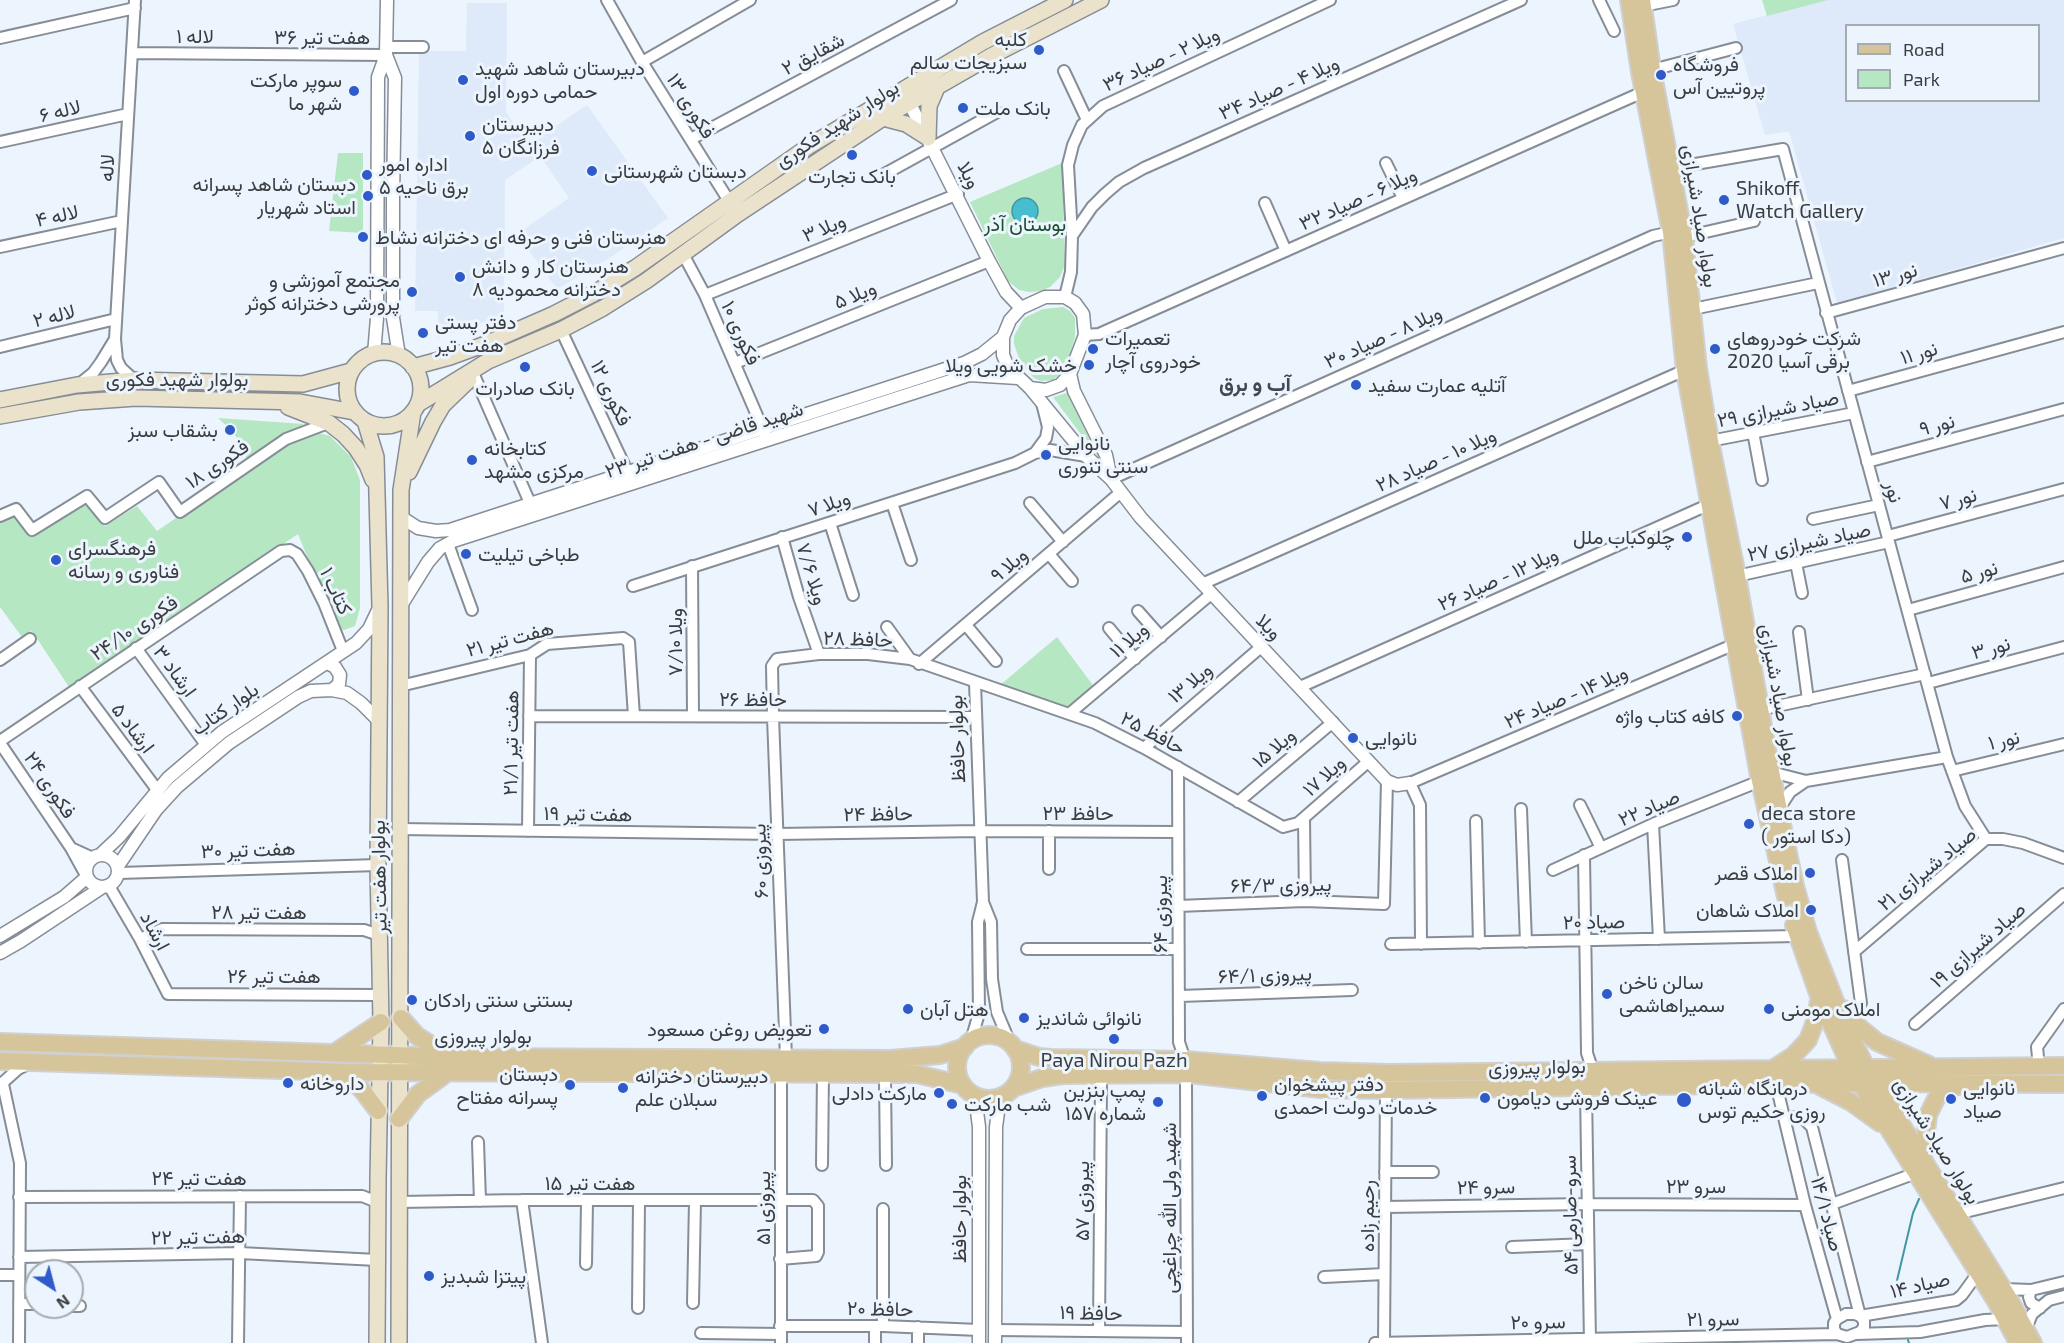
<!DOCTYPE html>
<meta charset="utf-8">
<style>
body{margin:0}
#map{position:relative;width:2064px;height:1343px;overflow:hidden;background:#ecf4fd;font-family:"Exo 2",sans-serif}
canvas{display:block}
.legend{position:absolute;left:1845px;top:24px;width:195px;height:78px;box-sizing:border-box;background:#ecf4fd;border:2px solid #a5abb1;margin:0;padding:8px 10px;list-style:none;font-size:18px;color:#3a3d40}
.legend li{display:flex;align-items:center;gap:12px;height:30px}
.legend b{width:30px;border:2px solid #a5abb1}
.north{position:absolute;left:24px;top:1259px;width:60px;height:60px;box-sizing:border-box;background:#ecf4fd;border:2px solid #a5abb1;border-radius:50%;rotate:144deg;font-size:16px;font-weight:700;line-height:24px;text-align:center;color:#3a3d40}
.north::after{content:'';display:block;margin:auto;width:21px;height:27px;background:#2f5bca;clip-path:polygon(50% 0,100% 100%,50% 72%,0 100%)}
</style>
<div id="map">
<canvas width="2064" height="1343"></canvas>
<ul class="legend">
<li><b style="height:8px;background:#d6c49a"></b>Road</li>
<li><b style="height:16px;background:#b6e7c3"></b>Park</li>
</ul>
<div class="north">N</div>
</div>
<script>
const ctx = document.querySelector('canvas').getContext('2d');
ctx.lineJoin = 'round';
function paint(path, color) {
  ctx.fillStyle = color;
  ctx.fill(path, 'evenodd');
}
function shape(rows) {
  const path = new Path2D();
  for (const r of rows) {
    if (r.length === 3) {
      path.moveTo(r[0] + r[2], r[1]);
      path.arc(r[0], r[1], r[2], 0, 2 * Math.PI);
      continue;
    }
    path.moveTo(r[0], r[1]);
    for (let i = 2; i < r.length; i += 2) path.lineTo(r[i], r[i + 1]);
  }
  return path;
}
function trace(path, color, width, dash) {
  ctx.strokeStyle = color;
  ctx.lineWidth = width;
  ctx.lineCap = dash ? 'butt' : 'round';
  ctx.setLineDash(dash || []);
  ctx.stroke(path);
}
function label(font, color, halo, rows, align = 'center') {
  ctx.font = font + ' "Exo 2",Vazirmatn,sans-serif';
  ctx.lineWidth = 6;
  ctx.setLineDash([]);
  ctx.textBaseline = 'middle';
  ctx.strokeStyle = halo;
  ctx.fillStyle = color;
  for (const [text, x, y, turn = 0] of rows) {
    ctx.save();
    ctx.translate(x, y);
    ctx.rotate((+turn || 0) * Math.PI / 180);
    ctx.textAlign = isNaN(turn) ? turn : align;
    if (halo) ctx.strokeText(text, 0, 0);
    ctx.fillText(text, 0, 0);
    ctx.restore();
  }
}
const built = shape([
 [1825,0,2064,0,2064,238,1837,303,1789,131,1765,135,1733,24],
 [1846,26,2038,26,2038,100,1846,100],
 [467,3,507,3,506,112,536,159,505,180,504,315,438,338,438,311,415,311,419,51,466,51],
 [587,105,668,218,611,257,557,289,517,234,569,198,531,143]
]);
const green = shape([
 [1762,0,1828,0,1767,16],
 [338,153,363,153,363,233,329,231],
 [1062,163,1065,265,1060,277,1050,287,1040,291,1029,292,1019,290,1008,281,970,202],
 [1063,307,1070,311,1075,318,1075,337,1070,354,1060,374,1053,380,1041,381,1034,378,1021,364,1014,344,1014,336,1024,318,1043,309],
 [1067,393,1087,434,1101,461,1053,397],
 [218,418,304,424,247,461,244,448,232,431],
 [311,431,330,436,351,457,360,480,360,608,355,626,344,630,336,628,298,534,69,687,32,631,22,637,0,607,0,519,13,513,29,535,87,503,105,526,137,506,157,531,288,441],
 [1057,637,1092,684,1093,690,1069,708,999,686]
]);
const water = shape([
 [1025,211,13]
]);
const stream = shape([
 [1898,1298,1895,1289,1913,1213,1919,1199],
 [1908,1340,1909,1343]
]);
const minor = shape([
 [607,0,642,62,729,201],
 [1599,0,1614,31],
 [1643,6,1673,0],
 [0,38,135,8],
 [386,47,423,47],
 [132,53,386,55],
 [642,62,750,0],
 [1652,70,1736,48],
 [1064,71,1087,120],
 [691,139,951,0],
 [0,142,128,114],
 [1386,163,1403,198],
 [1672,168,1783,149,1947,757,1965,806,1986,839],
 [881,176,997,112],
 [1265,203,1286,251],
 [1072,236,1092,207,1105,194,1119,182,1144,168,1521,0],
 [1684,237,1754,221],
 [0,247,122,221],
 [683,254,705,295,765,434],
 [705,295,958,194],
 [1065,297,1071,272,1072,236,1068,165,1073,145,1082,125,1103,106,1330,0],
 [1693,309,1818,283],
 [1826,313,2064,248],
 [561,330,627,471],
 [1085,335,1099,334,1643,92],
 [0,347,116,319],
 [735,363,989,261],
 [474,375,530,503],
 [134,380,121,368,117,360,115,339,135,0],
 [78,385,93,373,101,362,115,339],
 [1848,391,2064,332],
 [1042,403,1048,427,1046,438,1035,453,1050,450,1086,456],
 [1753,432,1762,480],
 [1710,441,1854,413],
 [1867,462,2064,409],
 [1111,479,1653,236,1671,232],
 [892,503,911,560],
 [1030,503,1063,542],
 [0,516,16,509,32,530,87,496,105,518,159,482,180,512,286,439,328,423],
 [1813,519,1879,505],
 [830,523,853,595],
 [1888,536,2064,489],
 [782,537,799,597,819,654],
 [448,544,472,610],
 [1049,554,1072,581],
 [1796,563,1802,593],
 [692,566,693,716],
 [1737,576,1889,542],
 [1202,584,1685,370],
 [633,586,1015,463,1035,453],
 [1908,610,2064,567],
 [1138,611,1161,637],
 [966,625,996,661],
 [887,627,910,659],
 [1109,628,1135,659],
 [1799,632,1808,700],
 [136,648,206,745],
 [0,660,30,639],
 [919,664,1121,492],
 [1928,683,2064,647],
 [80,686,158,791],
 [400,686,530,655,547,644,623,638,629,642,634,716],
 [1300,687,1710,504],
 [1759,710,1925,674],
 [1069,714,1211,594],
 [529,716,976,717],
 [0,741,281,551,290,550,297,554,308,571,324,603,343,651],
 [0,743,71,848,87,877],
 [1144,748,1261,647],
 [1178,767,1179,1042,1185,1060],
 [1952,771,2064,744],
 [1771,772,1806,781,1947,757],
 [1238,802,1333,722],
 [1580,805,1601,848],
 [1521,809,1526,942],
 [1779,809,1790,792,1806,781],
 [1304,818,1305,901],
 [1476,821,1479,943],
 [1653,824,1659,939],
 [399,829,777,834,979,831,1177,832],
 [528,831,530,655],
 [1049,831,1049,869],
 [71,848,93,858],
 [1584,855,1587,1053,1593,1071],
 [1842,860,1861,1003],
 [1553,870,1653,824,1760,781],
 [119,873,378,865],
 [109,886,140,939,168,994,380,995],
 [983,902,991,922,992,979,997,1012,1010,1043],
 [1178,906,1305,901,1384,904,1387,781],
 [140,939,162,929,364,930,379,935],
 [1391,944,1797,936],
 [1421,944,1420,805,1410,783,1735,644],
 [1027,949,1178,949],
 [1854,952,1986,839,2003,839,2023,843,2064,858],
 [1180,996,1352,990],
 [1915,1024,2064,894],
 [971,1041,979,1013,978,922,983,902,975,683],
 [786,1058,773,717,772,666,777,659,819,654,868,654,910,659,1095,723,1144,748,1283,827,1298,823,1369,761],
 [2039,1067,2037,1047,2064,1009],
 [3,1084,20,1163,19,1343],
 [1776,1084,1805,1205,1837,1319],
 [0,1085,18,1069,28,1064],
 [1590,1087,1586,1092,1590,1343],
 [1785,1118,1802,1117,1812,1127,1860,1316,1956,1300,1962,1295,1978,1273],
 [478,1142,480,1201],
 [822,1165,823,1073],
 [886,1165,885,1081,888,1073],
 [1385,1172,1433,1172],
 [19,1197,362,1196,377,1202],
 [522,1200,542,1343],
 [399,1202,522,1200,813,1200,818,1206,818,1252,816,1256,780,1259],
 [1832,1204,1916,1173],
 [1385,1207,1588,1204,1805,1205],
 [1957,1214,2064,1188],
 [1512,1247,1588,1244],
 [19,1257,240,1253,377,1260],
 [586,1264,587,1201],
 [0,1275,19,1275],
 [1324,1277,1384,1274],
 [2003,1289,2031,1290,2064,1282],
 [2031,1290,2029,1297,2031,1303,2040,1308],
 [693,1303,695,1201],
 [19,1304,36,1304],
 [72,1306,80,1306],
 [638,1308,639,1201],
 [1846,1314,1855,1314,1860,1316,1864,1321,1864,1327,1860,1332,1847,1337,1837,1334,1834,1329,1834,1323,1837,1319,1846,1314],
 [780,1326,883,1326,979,1330],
 [875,1326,875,1343],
 [883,1326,883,1209],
 [2026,1329,2032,1314,2049,1300,2064,1296],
 [995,1330,1187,1332],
 [1099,1331,1101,1082,1107,1074],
 [701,1333,781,1334],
 [1856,1334,1920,1332,1985,1320,2006,1319],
 [238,1343,240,1196],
 [781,1343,781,1081,785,1073],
 [918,1343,918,1327],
 [1187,1343,1186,1082,1189,1074],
 [1375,1343,1837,1334],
 [1384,1343,1386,1090]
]);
const tertiary = shape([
 [386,55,395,78,393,197,393,318,399,356],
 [906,96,989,261,1006,292,1021,308],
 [1045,297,1065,297,1075,303,1083,314,1085,335,1070,374,1060,385,1046,390,1030,388,1008,367,1003,355,1003,337,1010,320,1021,308,1045,297],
 [374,354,377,318,378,77,386,55,387,0],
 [1070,374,1074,391,1106,455,1111,479],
 [1030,388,1086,456,1111,479,1141,518,1387,781,1397,785,1410,783],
 [401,517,418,528,436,531,450,530,964,363,982,354,1003,337],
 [400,607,428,562,440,548,453,541,969,375,1018,378],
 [327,663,335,667,340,675,339,684,332,690],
 [102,871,16],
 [100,855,119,837,168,778,222,732,356,643,369,629,379,608],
 [118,866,156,810,177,787,229,743,298,697,311,691,332,690,347,693,361,703,379,721],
 [0,936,64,897,87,877],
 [0,953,21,941,101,888],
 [975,1096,979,1127,979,1343],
 [995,1343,996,1127,1000,1097]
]);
const secondary = shape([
 [883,118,906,124,928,138,929,106,938,85],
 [384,389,37],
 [413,367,450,357,483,345,554,314,593,294,635,268,809,146,983,42,1065,0],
 [0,400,77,385,134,380,303,384,351,371],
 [418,404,488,361,561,330,603,308,646,281,738,214,883,118,991,56,1101,0],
 [288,407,329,423,343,434,356,448,367,465,373,480],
 [0,416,79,402,136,398,300,402,354,412],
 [365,421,376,457,380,607,378,865,381,1022,378,1179,377,1343],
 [409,472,433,422,443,405,469,380],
 [399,1343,401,490,413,412]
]);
const primary = shape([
 [1629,0,1640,72,1671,232,1685,370,1698,441,1760,781,1786,897],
 [1642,0,1652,70,1684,237,1698,368,1710,441,1737,576,1771,772,1795,886,1808,932,1844,1024,1867,1069,2008,1297,2033,1343],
 [1794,925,1820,999,1851,1068,1997,1303,2018,1343],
 [1844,1009,1854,1023,1877,1042,1929,1065],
 [401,1018,417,1036,451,1057],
 [989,1067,32],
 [0,1042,452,1057,890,1059,940,1055,965,1047],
 [1015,1049,1039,1057,1051,1058,1185,1060,1320,1071,1388,1073,2064,1066],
 [334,1053,381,1022],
 [0,1061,344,1072,917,1074,963,1085],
 [1773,1069,1793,1056,1808,1040,1816,1019,1819,1000],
 [344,1072,362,1090,378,1111],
 [1818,1085,1851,1102,1880,1123],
 [1013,1088,1042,1078,1063,1075,1189,1074,1321,1089,1386,1090,1848,1083,2064,1084],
 [399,1119,418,1094,447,1073],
 [1923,1158,1928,1115,1937,1097,1948,1088,1959,1086]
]);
const markers = [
 [1039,50,6,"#2f5bca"],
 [1661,75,6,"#2f5bca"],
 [463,80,6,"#2f5bca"],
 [354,91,6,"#2f5bca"],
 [963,108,6,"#2f5bca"],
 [470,136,6,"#2f5bca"],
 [852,155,6,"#2f5bca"],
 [592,171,6,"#2f5bca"],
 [367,175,6,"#2f5bca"],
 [368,196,6,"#2f5bca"],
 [1724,200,6,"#2f5bca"],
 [363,237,6,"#2f5bca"],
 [460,277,6,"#2f5bca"],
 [412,292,6,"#2f5bca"],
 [423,333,6,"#2f5bca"],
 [1093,349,6,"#2f5bca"],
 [1715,349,6,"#2f5bca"],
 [1089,365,6,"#2f5bca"],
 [525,367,6,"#2f5bca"],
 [1356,385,6,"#2f5bca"],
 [230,430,6,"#2f5bca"],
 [1046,455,6,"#2f5bca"],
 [472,460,6,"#2f5bca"],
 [1687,537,6,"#2f5bca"],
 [466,554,6,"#2f5bca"],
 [56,560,6,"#2f5bca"],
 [1737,716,6,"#2f5bca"],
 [1353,738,6,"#2f5bca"],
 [1749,824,6,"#2f5bca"],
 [1810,873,6,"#2f5bca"],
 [1811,910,6,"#2f5bca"],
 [1607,994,6,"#2f5bca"],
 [412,1000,6,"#2f5bca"],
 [908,1009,6,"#2f5bca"],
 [1769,1009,6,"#2f5bca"],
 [1024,1018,6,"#2f5bca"],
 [824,1029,6,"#2f5bca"],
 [1114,1039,6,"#2f5bca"],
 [288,1083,6,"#2f5bca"],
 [570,1085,6,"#2f5bca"],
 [623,1088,6,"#2f5bca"],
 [939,1093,6,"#2f5bca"],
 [1262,1096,6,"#2f5bca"],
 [1485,1098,6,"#2f5bca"],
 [1951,1099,6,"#2f5bca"],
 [1684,1100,8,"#2f5bca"],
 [1158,1102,6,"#2f5bca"],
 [952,1104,6,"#2f5bca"],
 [429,1276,6,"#2f5bca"]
];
const streetNames = [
 ["لاله ۱",195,36],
 ["هفت تیر ۳۶",322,37],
 ["شقایق ۲",813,54,-28],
 ["ویلا ۲ - صیاد ۳۶",1161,59,-25],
 ["ویلا ۴ - صیاد ۳۴",1279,88,-24],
 ["فکوری ۱۳",691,106,58],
 ["لاله ۶",60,111,-13],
 ["بولوار شهید فکوری",837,124,-33],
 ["لاله",107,168,-86],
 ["ویلا",969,175,63],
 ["ویلا ۶ - صیاد ۳۲",1358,199,-24],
 ["لاله ۴",57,216,-12],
 ["بولوار صیاد شیرازی",1700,216,81],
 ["ویلا ۳",824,228,-22],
 ["نور ۱۳",1895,275,-15],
 ["ویلا ۵",855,295,-22],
 ["لاله ۲",54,316,-14],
 ["فکوری ۱۰",741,333,66],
 ["ویلا ۸ - صیاد ۳۰",1383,337,-24],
 ["نور ۱۱",1919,353,-16],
 ["بولوار شهید فکوری",177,379],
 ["فکوری ۱۲",611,393,65],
 ["صیاد شیرازی ۲۹",1778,409,-11],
 ["نور ۹",1937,425,-15],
 ["شهید قاضی - هفت تیر ۲۳",704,440,-18],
 ["ویلا ۱۰ - صیاد ۲۸",1436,460,-24],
 ["فکوری ١٨",217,464,-34],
 ["نور",1894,492,75],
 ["نور ۷",1958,499,-15],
 ["ویلا ۷",829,504,-18],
 ["صیاد شیرازی ۲۷",1809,542,-12],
 ["ویلا ۹",1009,565,-40],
 ["نور ۵",1979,572,-15],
 ["ویلا ۷/۶",812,574,73],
 ["ویلا ۱۲ - صیاد ۲۶",1498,579,-24],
 ["کتاب ۱",336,591,65],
 ["ویلا",1269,627,46],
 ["فکوری ۲۴/۱۰",134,628,-34],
 ["هفت تیر ۲۱",510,639,-15],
 ["حافظ ۲۸",858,639,2],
 ["ویلا ۱۱",1129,640,-40],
 ["ویلا ۷/۱۰",675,642,-90],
 ["نور ۳",1991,648,-15],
 ["ارشاد ۳",175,671,54],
 ["ویلا ۱۳",1190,683,-40],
 ["بولوار صیاد شیرازی",1779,695,80],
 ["ویلا ۱۴ - صیاد ۲۴",1566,697,-23],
 ["حافظ ۲۶",753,699],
 ["بلوار کتاب",225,709,-35],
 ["ارشاد ۵",133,728,53],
 ["حافظ ۲۵",1153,733,28],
 ["بولوار حافظ",957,739,-92],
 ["نور ۱",2004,740,-13],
 ["هفت تیر ۲۱/۱",511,743,-89],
 ["ویلا ۱۵",1274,748,-40],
 ["ویلا ۱۷",1324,776,-42],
 ["فکوری ۲۴",50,785,56],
 ["صیاد ۲۲",1649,808,-23],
 ["حافظ ۲۳",1078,813],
 ["هفت تیر ۱۹",588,814,1],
 ["حافظ ۲۴",878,814,-1],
 ["هفت تیر ۳۰",248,850,-2],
 ["پیروزی ۶۰",760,861,-92],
 ["صیاد شیرازی ۲۱",1927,869,-39],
 ["بولوار هفت تیر",379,877,-91],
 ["پیروزی ۶۴/۳",1281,885,-1],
 ["هفت تیر ۲۸",259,912],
 ["پیروزی ۶۴",1160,914,-90],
 ["صیاد ۲۰",1594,922,-1],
 ["ارشاد",155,931,62],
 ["صیاد شیرازی ۱۹",1978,945,-41],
 ["پیروزی ۶۴/۱",1265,975,-2],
 ["هفت تیر ۲۶",274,976],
 ["بولوار پیروزی",483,1036],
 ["بولوار پیروزی",1537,1067,-1],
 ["بولوار صیاد شیرازی",1937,1141,58],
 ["هفت تیر ۲۴",199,1178],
 ["هفت تیر ۱۵",590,1183],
 ["سرو ۲۳",1696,1186],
 ["سرو ۲۴",1486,1187,-1],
 ["پیروزی ۵۷",1082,1201,-90],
 ["پیروزی ۵۱",763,1208,-90],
 ["شهید ولی الله چراغچی",1169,1208,-90],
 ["صیاد ۱۴/۱",1827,1214,75],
 ["سرو-صارمی ۵۴",1570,1215,-91],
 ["رحیم زاده",1367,1216,-90],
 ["بولوار حافظ",959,1219,-90],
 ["هفت تیر ۲۲",198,1237,-1],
 ["صیاد ۱۴",1920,1285,-13],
 ["حافظ ۲۰",880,1309,1],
 ["حافظ ۱۹",1091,1313,1],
 ["سرو ۲۱",1713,1319,-1],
 ["سرو ۲۰",1538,1322,-1]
];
const poiNames = [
 ["کلبه",1027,39,"right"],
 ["سبزیجات سالم",1027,62,"right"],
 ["فروشگاه",1673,64],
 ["پروتیین آس",1673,87],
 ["دبیرستان شاهد شهید",475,68],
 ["حمامی دوره اول",475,91],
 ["سوپر مارکت",342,80,"right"],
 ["شهر ما",342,103,"right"],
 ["بانک ملت",975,108],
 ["دبیرستان",482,124],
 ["فرزانگان ۵",482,147],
 ["اداره امور",379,164],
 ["برق ناحیه ۵",379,187],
 ["دبستان شهرستانی",604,171],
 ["بانک تجارت",852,176,"center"],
 ["دبستان شاهد پسرانه",356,184,"right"],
 ["استاد شهریار",356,207,"right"],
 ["Shikoff",1736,188],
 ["Watch Gallery",1736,211],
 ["هنرستان فنی و حرفه ای دخترانه نشاط",375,237],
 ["هنرستان کار و دانش",472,266],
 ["دخترانه محمودیه ۸",472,289],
 ["مجتمع آموزشی و",400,280,"right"],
 ["پرورشی دخترانه کوثر",400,303,"right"],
 ["دفتر پستی",435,322],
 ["هفت تیر",435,345],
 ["تعمیرات",1105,338],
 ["خودروی آچار",1105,361],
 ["شرکت خودروهای",1727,338],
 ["برقی آسیا 2020",1727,361],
 ["خشک شویی ویلا",1077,365,"right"],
 ["آتلیه عمارت سفید",1368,385],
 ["بانک صادرات",525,388,"center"],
 ["بشقاب سبز",218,430,"right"],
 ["نانوایی",1058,443],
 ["سنتی تنوری",1058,466],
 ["کتابخانه",484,448],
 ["مرکزی مشهد",484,471],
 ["چلوکباب ملل",1675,537,"right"],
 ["فرهنگسرای",68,548],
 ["فناوری و رسانه",68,571],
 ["طباخی تیلیت",478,554],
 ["کافه کتاب واژه",1725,716,"right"],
 ["نانوایی",1365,738],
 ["deca store",1761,813],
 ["( دکا استور)",1761,836],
 ["املاک قصر",1798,873,"right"],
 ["املاک شاهان",1799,910,"right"],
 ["سالن ناخن",1619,982],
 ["سمیراهاشمی",1619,1005],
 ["بستنی سنتی رادکان",424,1000],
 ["هتل آبان",920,1009],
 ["املاک مومنی",1781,1009],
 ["نانوائی شاندیز",1036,1018],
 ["تعویض روغن مسعود",812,1029,"right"],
 ["Paya Nirou Pazh",1114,1060,"center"],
 ["دبستان",558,1074,"right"],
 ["پسرانه مفتاح",558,1097,"right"],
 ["دبیرستان دخترانه",635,1076],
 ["سبلان علم",635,1099],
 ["داروخانه",300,1083],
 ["دفتر پیشخوان",1274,1084],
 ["خدمات دولت احمدی",1274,1107],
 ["درمانگاه شبانه",1698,1088],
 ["روزی حکیم توس",1698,1111],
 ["نانوایی",1963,1088],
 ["صیاد",1963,1111],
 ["پمپ بنزین",1146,1090,"right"],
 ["شماره ۱۵۷",1146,1113,"right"],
 ["مارکت دادلی",927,1093,"right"],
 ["عینک فروشی دیامون",1497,1098],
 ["شب مارکت",964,1104],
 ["پیتزا شبدیز",441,1276]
];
const parkNames = [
 ["بوستان آذر",1025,224]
];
const neighbourhoodNames = [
 ["آب و برق",1255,384]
];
paint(built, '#deeafa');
paint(green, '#b6e7c3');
paint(water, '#46bece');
trace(water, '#4297a3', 1.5);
trace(stream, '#4297a3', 2);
trace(minor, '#868d96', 14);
trace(tertiary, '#868d96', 15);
trace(secondary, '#868d96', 18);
trace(primary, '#d0d0d1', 20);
trace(minor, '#fff', 10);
trace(tertiary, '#fff', 12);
trace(secondary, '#ebe2cc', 15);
trace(primary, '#d6c49a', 16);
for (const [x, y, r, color] of markers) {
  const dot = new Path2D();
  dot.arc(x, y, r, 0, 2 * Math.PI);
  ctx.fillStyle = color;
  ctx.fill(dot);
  trace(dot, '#ecf4fd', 2);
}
label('20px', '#3a3d40', '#ecf4fd', streetNames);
label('20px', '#3a3d40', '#ecf4fd', poiNames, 'left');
label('20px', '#184f2d', '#ecf4fd', parkNames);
label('bold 21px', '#424850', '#ecf4fd', neighbourhoodNames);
</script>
